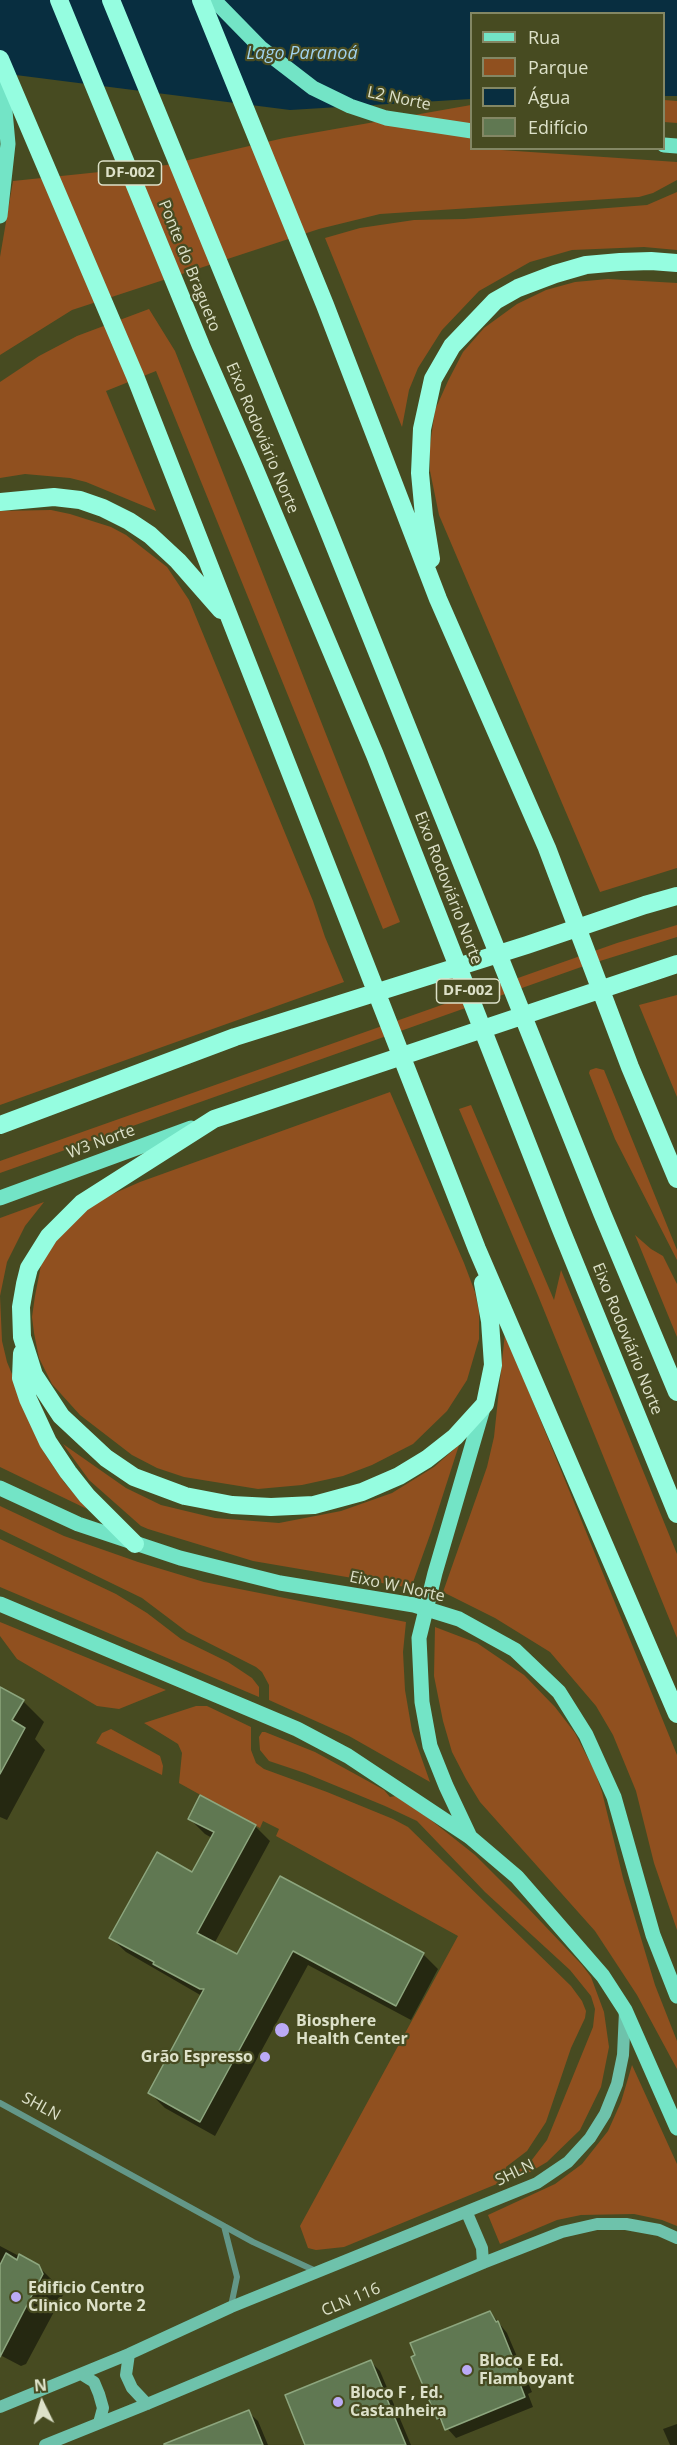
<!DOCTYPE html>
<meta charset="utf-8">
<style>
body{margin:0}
#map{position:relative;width:677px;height:2445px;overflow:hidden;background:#474b21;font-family:"Open Sans",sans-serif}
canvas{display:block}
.legend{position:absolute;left:470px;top:12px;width:195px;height:138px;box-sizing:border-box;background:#474b21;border:2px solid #838764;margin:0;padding:8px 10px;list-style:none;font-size:18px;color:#dde1c9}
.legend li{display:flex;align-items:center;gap:12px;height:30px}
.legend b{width:30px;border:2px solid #838764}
.north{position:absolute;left:12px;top:2373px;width:60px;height:60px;-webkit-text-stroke:4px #474b21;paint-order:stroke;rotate:355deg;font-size:16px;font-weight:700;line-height:24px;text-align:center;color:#dde1c9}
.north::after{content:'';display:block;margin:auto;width:21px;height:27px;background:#dde1c9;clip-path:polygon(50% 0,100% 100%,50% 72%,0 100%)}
</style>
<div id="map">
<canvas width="677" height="2445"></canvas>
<ul class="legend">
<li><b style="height:8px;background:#73e4c6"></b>Rua</li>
<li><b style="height:16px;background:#90501f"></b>Parque</li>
<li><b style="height:16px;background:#082e40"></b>Água</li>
<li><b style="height:16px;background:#607852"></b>Edifício</li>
</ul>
<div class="north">N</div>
</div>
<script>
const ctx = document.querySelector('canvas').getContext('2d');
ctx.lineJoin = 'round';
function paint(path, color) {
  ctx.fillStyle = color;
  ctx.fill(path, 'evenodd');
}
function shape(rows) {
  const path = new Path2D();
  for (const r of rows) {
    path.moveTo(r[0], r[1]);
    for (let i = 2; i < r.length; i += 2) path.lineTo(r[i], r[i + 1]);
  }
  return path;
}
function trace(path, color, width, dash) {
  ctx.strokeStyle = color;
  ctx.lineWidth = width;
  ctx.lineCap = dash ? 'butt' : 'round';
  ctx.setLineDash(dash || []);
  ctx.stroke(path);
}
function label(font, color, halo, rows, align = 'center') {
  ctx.font = font + ' "Open Sans",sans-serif';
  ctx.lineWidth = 4.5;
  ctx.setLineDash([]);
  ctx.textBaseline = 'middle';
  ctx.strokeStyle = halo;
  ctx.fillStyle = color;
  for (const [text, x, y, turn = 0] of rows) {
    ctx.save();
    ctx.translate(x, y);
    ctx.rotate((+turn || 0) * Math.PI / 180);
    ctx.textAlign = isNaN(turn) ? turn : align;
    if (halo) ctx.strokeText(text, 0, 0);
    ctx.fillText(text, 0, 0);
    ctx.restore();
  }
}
const green = shape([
 [664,100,677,101,677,123,664,122],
 [471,105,472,148,677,162,677,180,653,193,639,197,380,214,319,229,72,310,0,355,0,257,13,181,167,165,284,138],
 [677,192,677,250,644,247,572,250,530,262,479,291,442,330,418,368,409,390,402,427,325,238,360,228,414,220,464,219,647,205],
 [608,279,677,283,677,868,600,892,439,515,430,471,430,445,435,410,448,381,463,352,484,328,517,304,546,290,575,282],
 [149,309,175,351,400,922,383,929,156,371,106,391,156,511,86,482,70,478,25,474,0,478,0,382,39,356,77,336],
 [51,510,70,514,111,527,126,535,167,567,189,600,313,901,325,937,344,982,0,1105,0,511],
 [677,925,677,937,584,966,0,1173,0,1161,617,943],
 [677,995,677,1097,639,1005],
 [596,1068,604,1070,677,1250,677,1260,615,1139,589,1073,590,1070],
 [390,1092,464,1263,475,1292,479,1312,479,1339,467,1380,447,1411,413,1444,372,1465,343,1476,302,1485,258,1489,184,1477,157,1468,132,1455,80,1415,52,1384,39,1358,34,1333,32,1317,35,1296,41,1265,49,1248,94,1202,115,1193,140,1182],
 [471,1105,554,1300,561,1270,677,1554,677,1638,537,1293,459,1109],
 [44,1202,25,1226,7,1262,0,1296,2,1341,7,1362,45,1454,64,1482,87,1509,0,1467,0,1218],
 [635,1235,651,1249,663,1256,677,1284,677,1337],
 [505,1333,677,1755,677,1930,654,1863,636,1791,613,1735,596,1706,550,1652,495,1618,443,1592,487,1467,494,1437],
 [63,1444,126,1488,161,1505,215,1518,279,1523,341,1511,392,1493,434,1467,459,1445,431,1532,411,1588,253,1561,148,1529,141,1526,89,1480],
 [0,1506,64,1536,138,1562,204,1582,406,1622,403,1652,405,1690,412,1731,430,1782,349,1736,269,1700,269,1685,262,1672,256,1667,187,1632,142,1598,0,1529],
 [0,1539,116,1594,147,1613,181,1639,228,1662,252,1678,259,1687,259,1697,0,1587],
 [0,1622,166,1690,119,1709,97,1706,17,1659,0,1636],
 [435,1627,477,1643,524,1675,555,1707,575,1733,595,1772,602,1792,623,1878,655,1985,677,2041,677,2069,637,1995,595,1931,480,1802,466,1779,452,1752,443,1721,434,1676],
 [196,1706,207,1706,251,1727,251,1750,256,1763,264,1769,327,1792,393,1819,408,1827,571,1986,582,2001,586,2011,585,2018,571,2048,546,2122,527,2151,506,2167,504,2181,344,2247,316,2250,308,2248,300,2226,458,1936,276,1836,279,1829,263,1821,260,1828,179,1783,182,1753,178,1744,144,1723],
 [111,1729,160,1756,163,1766,162,1775,96,1743,102,1733],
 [262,1732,265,1732,315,1752,384,1790,390,1797,396,1796,422,1813,475,1855,526,1906,582,1965,591,1977,604,2012,609,2047,601,2087,580,2130,547,2162,530,2172,514,2177,513,2174,531,2161,547,2140,593,2027,595,2009,591,1996,570,1970,485,1892,417,1821,385,1806,305,1773,269,1761,260,1750,259,1737],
 [632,2065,677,2164,677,2226,662,2220,634,2214,581,2215,557,2220,500,2244,488,2215,555,2184,582,2164,608,2131,621,2102]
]);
const water = shape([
 [0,0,677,0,677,96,664,96,664,14,472,14,471,99,290,110,0,73]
]);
const shadow = shape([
 [0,1689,23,1701,44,1722,35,1739,45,1750,7,1820,0,1817],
 [190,1819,255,1826,270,1841,214,1944,237,1956,280,1878,423,1954,438,1969,411,2020,308,1965,215,2136,165,2108,150,2093,202,1996,126,1952,111,1938,192,1875,212,1838,205,1834],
 [0,2246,38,2266,59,2287,63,2295,26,2364,21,2366,0,2355],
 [490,2312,507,2333,532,2392,528,2394,533,2407,456,2438,438,2418],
 [370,2361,380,2371,411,2445,307,2445],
 [248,2412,258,2421,268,2445,167,2445],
 [677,2424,677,2445,670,2445,663,2429]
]);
const building = shape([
 [0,1687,24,1700,12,1720,25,1728,0,1774,0,1687],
 [200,1795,256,1825,197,1933,237,1954,280,1876,424,1953,396,2006,293,1951,200,2122,148,2093,204,1989,200,1989,153,1964,154,1962,109,1938,157,1852,192,1872,214,1832,188,1819,200,1795],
 [6,2253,17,2260,19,2254,39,2265,43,2274,0,2357,0,2265,6,2253],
 [490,2311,496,2322,498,2321,523,2383,520,2384,525,2397,445,2430,440,2417,437,2419,411,2357,415,2355,410,2343,490,2311],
 [371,2360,406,2445,305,2445,285,2395,371,2360],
 [249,2410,263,2445,164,2445,164,2444,249,2410]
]);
const street = shape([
 [0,2103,253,2242,318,2272],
 [224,2226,237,2277,231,2306]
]);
const secondary = shape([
 [467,2213,482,2248,483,2263],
 [129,2354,126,2375,132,2388,147,2404],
 [81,2374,94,2382,99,2394,103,2408,99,2423],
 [0,2407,129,2354,231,2307,537,2183,568,2162,590,2138,605,2114,617,2084,623,2055,625,2011],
 [45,2445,147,2404,483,2263,562,2232,597,2224,626,2224,659,2230,677,2238]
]);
const primary = shape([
 [214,0,261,48,313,88,350,106,386,118,472,131],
 [664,145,677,146],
 [0,216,8,144,1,67],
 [0,1198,191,1128],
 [0,1488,78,1524,180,1558,280,1583,414,1605,459,1619,515,1650,559,1692,586,1735,614,1797,653,1935,677,1996],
 [0,1604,297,1729,348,1756,470,1837,517,1877,603,1976,625,2010,677,2128],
 [470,1837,446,1786,430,1746,422,1702,419,1638,435,1573,484,1405]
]);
const highway = shape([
 [59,0,201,346,253,465,375,755,560,1227,677,1514],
 [111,0,325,522,602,1213,677,1392],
 [201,0,325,305,438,599,547,848,630,1067,677,1179],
 [0,59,135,376,477,1249,677,1714],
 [0,502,54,497,80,500,103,508,129,521,150,535,178,561,221,610],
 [431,559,424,516,420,473,422,429,433,379,452,346,495,301,518,288,555,274,586,265,620,262,651,261,677,263],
 [0,1125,235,1037,527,945,645,905,677,896],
 [483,1283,490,1321,493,1365,485,1404,455,1437,427,1459,399,1476,362,1492,314,1505,271,1507,232,1505,185,1496,134,1477,106,1458,61,1416,34,1375,22,1337,21,1307,25,1284,29,1268,49,1236,82,1203,214,1119,677,964],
 [22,1353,21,1378,28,1399,48,1442,68,1472,87,1496,135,1544]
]);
const markers = [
 [282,2030,8,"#bbaaf6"],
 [265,2057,6,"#bbaaf6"],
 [16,2297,6,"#bbaaf6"],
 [467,2370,6,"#bbaaf6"],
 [338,2402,6,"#bbaaf6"]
];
const shields = [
 [130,173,63],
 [468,991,63]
];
const shieldNames = [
 ["DF-002",130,173],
 ["DF-002",468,991]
];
const streetNames = [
 ["L2 Norte",399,99,12],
 ["Ponte do Bragueto",189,266,68],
 ["Eixo Rodoviário Norte",262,438,67],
 ["Eixo Rodoviário Norte",448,888,69],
 ["W3 Norte",101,1142,-20],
 ["Eixo Rodoviário Norte",627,1339,68],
 ["Eixo W Norte",397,1587,12],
 ["SHLN",41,2107,29],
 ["SHLN",515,2173,-26],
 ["CLN 116",351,2300,-23]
];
const poiNames = [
 ["Biosphere",296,2021],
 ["Health Center",296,2039],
 ["Grão Espresso",253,2057,"right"],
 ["Edificio Centro",28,2288],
 ["Clinico Norte 2",28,2306],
 ["Bloco E Ed.",479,2361],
 ["Flamboyant",479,2379],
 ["Bloco F , Ed.",350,2393],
 ["Castanheira",350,2411]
];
const waterNames = [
 ["Lago Paranoá",302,54]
];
paint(green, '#90501f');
paint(water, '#082e40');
paint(shadow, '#0007');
paint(building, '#607852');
trace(building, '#8da67e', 1.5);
trace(street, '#639788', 6);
trace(secondary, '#6ec2ab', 12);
trace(primary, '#73e4c6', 15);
trace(highway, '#95fde0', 18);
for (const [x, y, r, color] of markers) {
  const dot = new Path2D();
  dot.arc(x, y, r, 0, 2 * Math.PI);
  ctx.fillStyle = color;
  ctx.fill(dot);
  trace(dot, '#474b21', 2);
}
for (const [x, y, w] of shields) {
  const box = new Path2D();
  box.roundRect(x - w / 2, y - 12, w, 24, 4.5);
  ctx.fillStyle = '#474b21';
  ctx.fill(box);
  trace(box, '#dde1c9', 1.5);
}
label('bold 15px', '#dde1c9', null, shieldNames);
label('16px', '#dde1c9', '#474b21', streetNames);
label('bold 16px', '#dde1c9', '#474b21', poiNames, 'left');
label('italic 18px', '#a0d1ed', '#474b21', waterNames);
</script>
